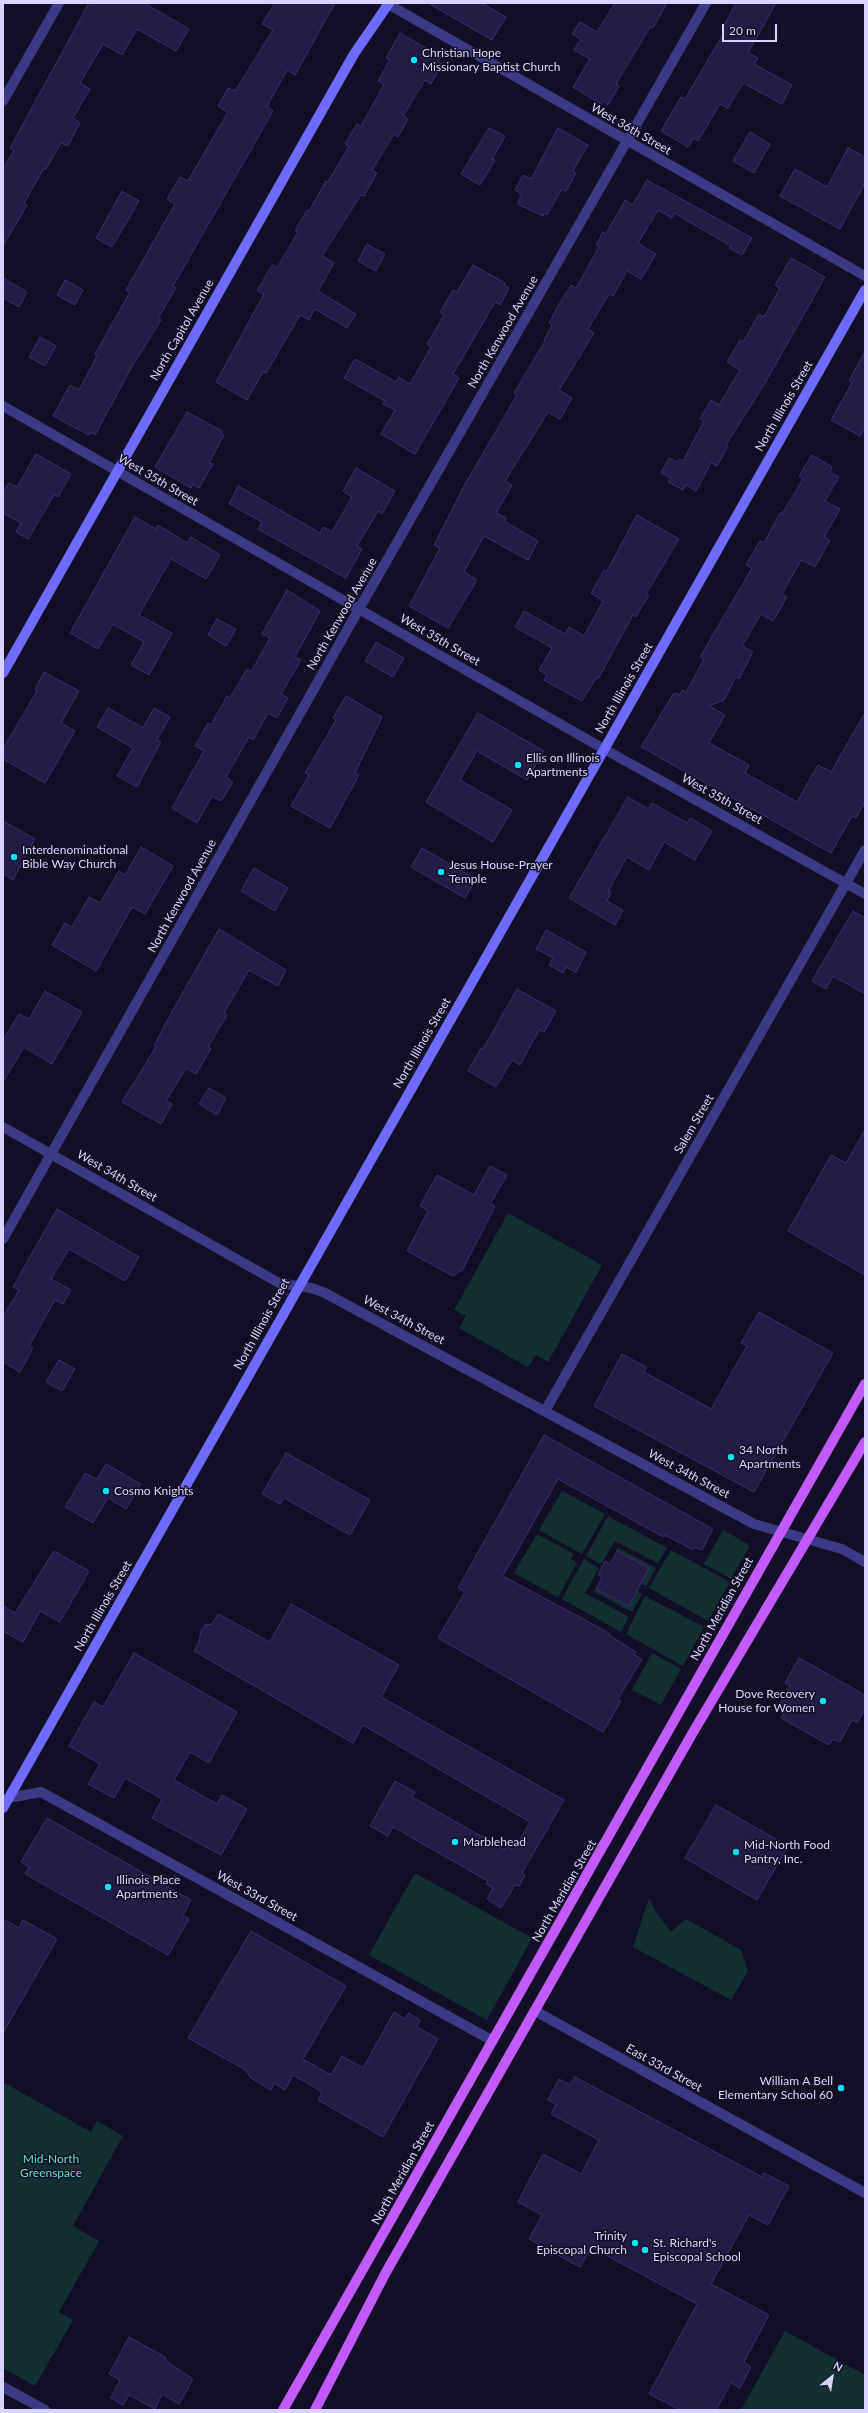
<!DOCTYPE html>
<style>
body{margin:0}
#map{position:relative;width:868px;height:2413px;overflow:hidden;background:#130f26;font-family:Lato,sans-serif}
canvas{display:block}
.frame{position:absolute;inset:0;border:4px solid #d9d4ff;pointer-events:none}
.north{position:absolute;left:812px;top:2357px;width:40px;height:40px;-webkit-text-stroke:3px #130f26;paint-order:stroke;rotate:30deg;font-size:11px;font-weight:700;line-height:16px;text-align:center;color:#d9d4ff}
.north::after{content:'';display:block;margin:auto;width:14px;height:18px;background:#d9d4ff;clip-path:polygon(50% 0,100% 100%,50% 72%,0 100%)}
.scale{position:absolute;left:722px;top:24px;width:55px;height:18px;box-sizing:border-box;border:2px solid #d9d4ff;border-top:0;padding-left:5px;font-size:12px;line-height:14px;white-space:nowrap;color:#d9d4ff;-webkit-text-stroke:3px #130f26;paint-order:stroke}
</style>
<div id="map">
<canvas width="868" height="2413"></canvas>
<div class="frame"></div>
<div class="north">N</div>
<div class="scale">20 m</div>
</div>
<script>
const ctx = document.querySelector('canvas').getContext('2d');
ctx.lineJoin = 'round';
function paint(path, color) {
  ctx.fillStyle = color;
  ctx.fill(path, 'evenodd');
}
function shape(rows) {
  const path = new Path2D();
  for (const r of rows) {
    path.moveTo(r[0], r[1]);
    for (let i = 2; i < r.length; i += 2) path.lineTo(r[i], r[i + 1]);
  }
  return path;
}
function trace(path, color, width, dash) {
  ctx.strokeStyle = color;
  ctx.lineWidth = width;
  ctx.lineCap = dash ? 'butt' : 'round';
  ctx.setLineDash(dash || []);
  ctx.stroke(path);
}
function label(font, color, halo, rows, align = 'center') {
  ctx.font = font + ' Lato,sans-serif';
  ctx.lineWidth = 3;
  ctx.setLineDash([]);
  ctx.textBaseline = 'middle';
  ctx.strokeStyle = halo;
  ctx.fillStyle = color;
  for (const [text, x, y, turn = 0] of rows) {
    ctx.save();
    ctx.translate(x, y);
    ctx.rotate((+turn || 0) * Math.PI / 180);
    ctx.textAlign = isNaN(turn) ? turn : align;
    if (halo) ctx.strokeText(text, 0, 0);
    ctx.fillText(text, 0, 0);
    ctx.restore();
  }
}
const green = shape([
 [508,1213,602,1265,548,1362,536,1355,528,1367,459,1328,466,1316,454,1310],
 [562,1491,605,1514,582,1554,539,1530],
 [608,1516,667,1548,658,1563,615,1541,601,1564,586,1556],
 [723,1530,748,1544,749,1547,731,1579,704,1564],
 [537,1534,574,1554,571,1559,577,1563,558,1597,514,1573],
 [617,1547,656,1568,646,1586,641,1584,649,1568,617,1551],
 [671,1550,730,1582,708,1621,649,1588],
 [584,1559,599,1568,585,1593,629,1617,621,1632,562,1599],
 [596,1589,629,1606,637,1591,642,1594,632,1612,593,1591],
 [645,1596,704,1627,683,1666,626,1634],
 [652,1653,681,1669,661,1705,632,1690],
 [415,1873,532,1938,487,2020,369,1955],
 [649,1898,656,1912,671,1932,686,1919,741,1950,748,1971,731,2000,633,1947],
 [3,2082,91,2132,97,2121,123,2136,73,2226,99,2241,59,2312,73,2320,35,2386,3,2368],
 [785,2331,865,2375,865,2410,741,2410]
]);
const building = shape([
 [89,3,144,3,189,29,176,51,137,29,122,55,103,44,80,83,90,89,73,118,80,123,68,146,61,143,46,169,44,168,24,203,27,205,3,246,3,169,14,150,10,148,89,3],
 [275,3,335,3,295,75,288,71,286,72,267,106,273,111,173,286,176,288,158,318,161,320,130,370,95,435,90,432,89,435,53,416,70,385,79,390,97,356,95,354,130,292,126,290,175,204,167,199,180,177,188,181,228,112,218,106,228,88,235,91,273,30,262,24,275,3],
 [428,3,481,3,506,17,492,40,428,3],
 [615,3,667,3,653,28,650,27,616,84,619,86,608,105,603,101,601,104,573,87,590,59,574,50,581,39,572,34,580,22,597,32,615,3],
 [736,3,776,3,748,53,758,58,754,64,792,85,782,104,743,83,728,108,720,104,698,141,694,138,688,147,661,131,681,97,685,99,725,31,722,29,736,3],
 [400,33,441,57,438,62,442,64,431,84,425,80,403,116,408,119,398,137,394,134,372,170,377,173,364,196,361,195,322,256,334,263,318,291,356,314,347,328,315,309,309,320,300,315,266,373,263,372,247,400,216,382,264,294,257,291,272,265,277,268,298,232,295,231,307,210,309,211,326,181,328,182,349,146,345,144,357,124,361,126,384,85,378,81,390,60,386,58,400,33],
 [489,128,505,136,492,159,495,160,480,185,461,174,489,128],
 [558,128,588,145,573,171,576,173,566,191,562,189,547,215,544,213,543,216,517,204,522,194,515,190,523,175,531,179,558,128],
 [750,132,770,144,754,173,733,161,750,132],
 [848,148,865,157,865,183,840,229,780,196,795,169,827,187,848,148],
 [647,180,752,238,742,255,729,248,731,246,674,213,672,218,658,210,638,243,656,254,641,279,627,271,613,296,609,294,588,329,594,333,559,390,572,398,560,419,548,412,505,481,512,485,496,513,506,518,504,521,538,541,528,560,484,536,464,572,477,580,448,628,409,606,440,548,434,545,464,486,517,395,514,393,545,341,544,340,552,325,549,323,558,306,571,285,576,288,599,247,596,245,603,232,606,234,625,200,633,205,647,180],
 [122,191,139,201,112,247,96,238,122,191],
 [367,244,385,254,376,271,358,261,367,244],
 [791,258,825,277,765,383,726,445,728,446,717,466,711,463,696,491,686,485,683,490,668,482,671,478,661,473,669,458,678,462,680,459,683,461,704,421,700,419,711,400,719,405,740,370,727,362,740,340,743,342,759,314,764,317,780,288,775,285,791,258],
 [473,265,505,283,504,285,509,288,500,305,496,302,494,304,453,374,459,378,415,454,381,434,395,410,383,404,385,401,344,378,355,359,396,382,399,377,410,384,431,347,427,344,444,315,440,312,453,290,457,292,473,265],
 [3,278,27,292,19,307,3,298,3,278],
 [65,280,83,290,75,305,57,295,65,280],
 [40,337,56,346,45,366,29,357,40,337],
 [865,351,865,428,860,436,831,420,852,383,849,381,865,351],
 [187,412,222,431,221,433,224,435,209,463,213,464,199,488,193,484,191,488,155,467,187,412],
 [36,454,71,474,58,497,54,495,28,539,16,532,21,523,3,513,3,492,9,483,17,487,36,454],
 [812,455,832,467,830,472,839,477,825,501,840,509,824,537,830,540,815,567,801,560,782,594,787,597,773,621,761,614,742,646,753,652,739,679,736,677,724,700,709,706,725,715,709,743,749,765,745,773,797,802,818,765,831,772,865,713,865,802,856,818,852,816,831,853,641,747,674,693,680,695,682,690,686,692,704,659,700,657,752,568,746,565,760,541,764,543,780,513,782,514,803,479,799,476,812,455],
 [356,468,395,491,382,514,378,511,357,546,362,549,346,578,258,529,262,522,229,504,238,486,320,533,323,527,332,532,352,497,343,491,356,468],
 [637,515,679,539,646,594,649,595,636,617,633,615,598,679,596,678,582,701,544,680,547,675,539,670,552,648,515,627,524,611,565,634,569,627,584,636,603,601,591,593,604,570,607,571,637,515],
 [135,517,156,529,158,525,187,543,191,537,220,555,206,579,171,559,139,615,172,633,149,675,131,665,144,642,113,624,98,649,70,633,135,517],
 [287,590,320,611,295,657,301,660,281,694,288,698,277,718,268,713,253,740,249,737,226,777,233,782,221,801,212,796,197,823,172,808,204,751,195,746,208,723,211,725,227,696,230,698,247,669,251,672,270,638,262,634,287,590],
 [217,619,236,629,226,646,208,635,217,619],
 [376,642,404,658,393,677,365,661,376,642],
 [44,672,79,691,61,723,75,731,45,783,3,759,3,749,37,691,35,690,44,672],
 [346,696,382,717,355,773,359,775,330,828,291,806,309,775,305,773,336,720,333,718,346,696],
 [108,708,143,728,154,708,170,717,157,740,161,742,137,787,117,776,133,748,97,727,108,708],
 [478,713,544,751,527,780,477,751,460,780,512,810,493,842,426,802,478,713],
 [628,797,648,809,652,803,687,823,690,818,712,831,695,860,664,842,649,870,627,857,608,891,611,892,607,901,623,910,615,925,569,898,628,797],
 [3,821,35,839,13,880,3,874,3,821],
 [141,847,173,866,145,914,132,907,96,971,52,945,65,923,72,927,89,897,100,903,119,871,125,875,141,847],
 [422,848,476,879,465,898,411,867,422,848],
 [254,868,288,888,275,911,241,891,254,868],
 [853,911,865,918,865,994,833,976,826,989,812,981,853,911],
 [219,929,286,970,278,986,249,970,224,1013,227,1015,208,1047,211,1049,196,1074,186,1068,166,1101,172,1104,161,1124,122,1102,156,1047,154,1046,169,1017,219,929],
 [546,930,586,952,576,972,566,967,563,973,549,965,553,958,536,949,546,930],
 [517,989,556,1011,544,1032,539,1030,520,1065,512,1060,496,1087,468,1071,481,1048,483,1049,517,989],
 [45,991,82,1012,52,1064,24,1047,3,1082,3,1040,19,1014,29,1019,45,991],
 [209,1088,226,1098,217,1115,199,1104,209,1088],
 [865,1130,865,1275,788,1231,831,1155,846,1163,865,1130],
 [490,1166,507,1175,490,1204,495,1206,463,1269,453,1276,407,1251,428,1211,420,1206,437,1175,474,1195,490,1166],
 [57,1209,139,1257,125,1281,69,1249,51,1279,71,1290,63,1304,55,1300,29,1346,33,1348,20,1372,3,1362,3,1317,19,1290,13,1287,57,1209],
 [759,1312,833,1353,754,1492,594,1406,622,1354,646,1367,644,1372,711,1409,747,1346,741,1343,759,1312],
 [59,1360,75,1369,62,1391,46,1382,59,1360],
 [544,1435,713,1529,702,1550,694,1547,693,1550,665,1535,664,1537,658,1534,558,1479,503,1576,609,1633,609,1635,636,1652,634,1655,642,1659,618,1699,621,1701,603,1732,438,1638,465,1592,458,1588,544,1435],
 [286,1453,370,1500,350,1535,284,1498,280,1504,262,1494,286,1453],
 [106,1464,141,1484,126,1509,108,1498,93,1523,65,1507,85,1473,97,1479,106,1464],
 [54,1551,89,1571,60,1622,40,1611,23,1642,3,1631,3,1606,15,1613,54,1551],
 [617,1551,649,1568,629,1606,596,1589,602,1577,598,1575,605,1561,610,1564,617,1551],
 [291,1604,399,1665,381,1697,564,1800,522,1873,525,1875,519,1886,515,1885,501,1908,487,1899,493,1888,486,1884,488,1881,393,1827,388,1836,370,1826,395,1781,415,1792,412,1797,504,1849,506,1846,514,1850,530,1822,363,1725,353,1743,194,1651,199,1642,201,1631,205,1625,212,1624,218,1614,270,1642,291,1604],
 [134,1653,237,1712,209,1763,190,1752,174,1780,217,1804,222,1795,247,1809,221,1855,152,1818,162,1799,125,1778,114,1798,88,1784,100,1764,69,1746,94,1702,103,1707,134,1653],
 [799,1658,865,1695,865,1709,857,1723,852,1720,840,1742,833,1739,829,1745,781,1718,784,1712,778,1708,790,1686,785,1683,799,1658],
 [716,1805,788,1846,757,1900,685,1858,716,1805],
 [47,1818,191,1900,183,1915,189,1919,168,1955,25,1874,29,1867,21,1862,47,1818],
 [3,1919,19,1928,23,1920,57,1939,3,2033,3,1919],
 [251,1931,346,1986,303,2059,331,2075,342,2056,363,2068,394,2012,405,2019,408,2013,420,2020,417,2027,438,2039,383,2137,318,2100,322,2092,293,2075,285,2090,274,2083,271,2090,251,2078,244,2069,188,2038,251,1931],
 [575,2077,762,2177,764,2173,789,2186,768,2225,749,2215,711,2284,769,2315,744,2362,751,2367,740,2388,731,2383,716,2410,680,2410,649,2394,697,2304,591,2247,580,2267,529,2239,542,2215,518,2202,543,2154,581,2174,599,2140,551,2114,556,2104,548,2100,559,2079,570,2085,575,2077],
 [129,2337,165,2357,166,2361,193,2379,179,2404,162,2394,155,2409,129,2395,123,2405,111,2398,120,2380,109,2374,129,2337]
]);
const minor = shape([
 [386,3,865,276],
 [3,101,59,3],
 [3,406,604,749,865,894],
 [3,1239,359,609,706,3],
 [545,1411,865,850],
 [3,1799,41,1792,493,2041],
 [535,2011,865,2193],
 [3,2387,45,2410]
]);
const tertiary = shape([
 [3,1127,279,1283,311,1288,323,1292,754,1524,842,1549,865,1562]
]);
const secondary = shape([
 [3,673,354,54,389,3],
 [3,1808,865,290]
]);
const primary = shape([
 [283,2410,865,1384],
 [315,2410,385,2274,692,1734,865,1442]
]);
const markers = [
 [414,60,4,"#00e5ff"],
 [518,765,4,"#00e5ff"],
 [14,857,4,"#00e5ff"],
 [441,872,4,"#00e5ff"],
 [731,1457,4,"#00e5ff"],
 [106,1491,4,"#00e5ff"],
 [823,1701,4,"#00e5ff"],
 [455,1842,4,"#00e5ff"],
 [736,1852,4,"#00e5ff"],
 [108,1887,4,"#00e5ff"],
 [841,2088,4,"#00e5ff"],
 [635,2243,4,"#00e5ff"],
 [645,2250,4,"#00e5ff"]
];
const poiNames = [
 ["Christian Hope",422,53],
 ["Missionary Baptist Church",422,67],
 ["Ellis on Illinois",526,758],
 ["Apartments",526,772],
 ["Interdenominational",22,850],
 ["Bible Way Church",22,864],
 ["Jesus House-Prayer",449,865],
 ["Temple",449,879],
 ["34 North",739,1450],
 ["Apartments",739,1464],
 ["Cosmo Knights",114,1491],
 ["Dove Recovery",815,1694,"right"],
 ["House for Women",815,1708,"right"],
 ["Marblehead",463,1842],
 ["Mid-North Food",744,1845],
 ["Pantry, Inc.",744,1859],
 ["Illinois Place",116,1880],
 ["Apartments",116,1894],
 ["William A Bell",833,2081,"right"],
 ["Elementary School 60",833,2095,"right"],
 ["Trinity",627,2236,"right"],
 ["Episcopal Church",627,2250,"right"],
 ["St. Richard's",653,2243],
 ["Episcopal School",653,2257]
];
const streetNames = [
 ["West 36th Street",631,129,30],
 ["North Capitol Avenue",182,330,-60],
 ["North Kenwood Avenue",503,332,-60],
 ["North Illinois Street",784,406,-60],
 ["West 35th Street",158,480,30],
 ["North Kenwood Avenue",342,614,-60],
 ["West 35th Street",440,640,30],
 ["North Illinois Street",624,688,-60],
 ["West 35th Street",722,799,29],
 ["North Kenwood Avenue",182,896,-61],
 ["North Illinois Street",422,1043,-60],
 ["Salem Street",694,1124,-60],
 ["West 34th Street",117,1176,30],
 ["West 34th Street",404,1320,28],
 ["North Illinois Street",262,1324,-61],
 ["West 34th Street",689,1474,28],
 ["North Illinois Street",103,1606,-60],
 ["North Meridian Street",722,1609,-61],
 ["North Meridian Street",564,1891,-60],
 ["West 33rd Street",257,1896,29],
 ["East 33rd Street",664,2068,29],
 ["North Meridian Street",403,2173,-61]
];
const parkNames = [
 ["Mid-North",51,2159],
 ["Greenspace",51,2173]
];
paint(green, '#12302f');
paint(building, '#241b47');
trace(building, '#3b2d73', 1);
trace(minor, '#3d3a85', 10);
trace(tertiary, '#3d3a85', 10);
trace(secondary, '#6f6bff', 10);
trace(primary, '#c25bff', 10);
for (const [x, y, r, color] of markers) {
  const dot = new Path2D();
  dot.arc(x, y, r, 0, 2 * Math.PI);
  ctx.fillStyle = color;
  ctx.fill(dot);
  trace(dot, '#130f26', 1.5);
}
label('12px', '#d9d4ff', '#130f26', poiNames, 'left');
label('12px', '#d9d4ff', '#130f26', streetNames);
label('12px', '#5fe0c0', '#130f26', parkNames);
</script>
